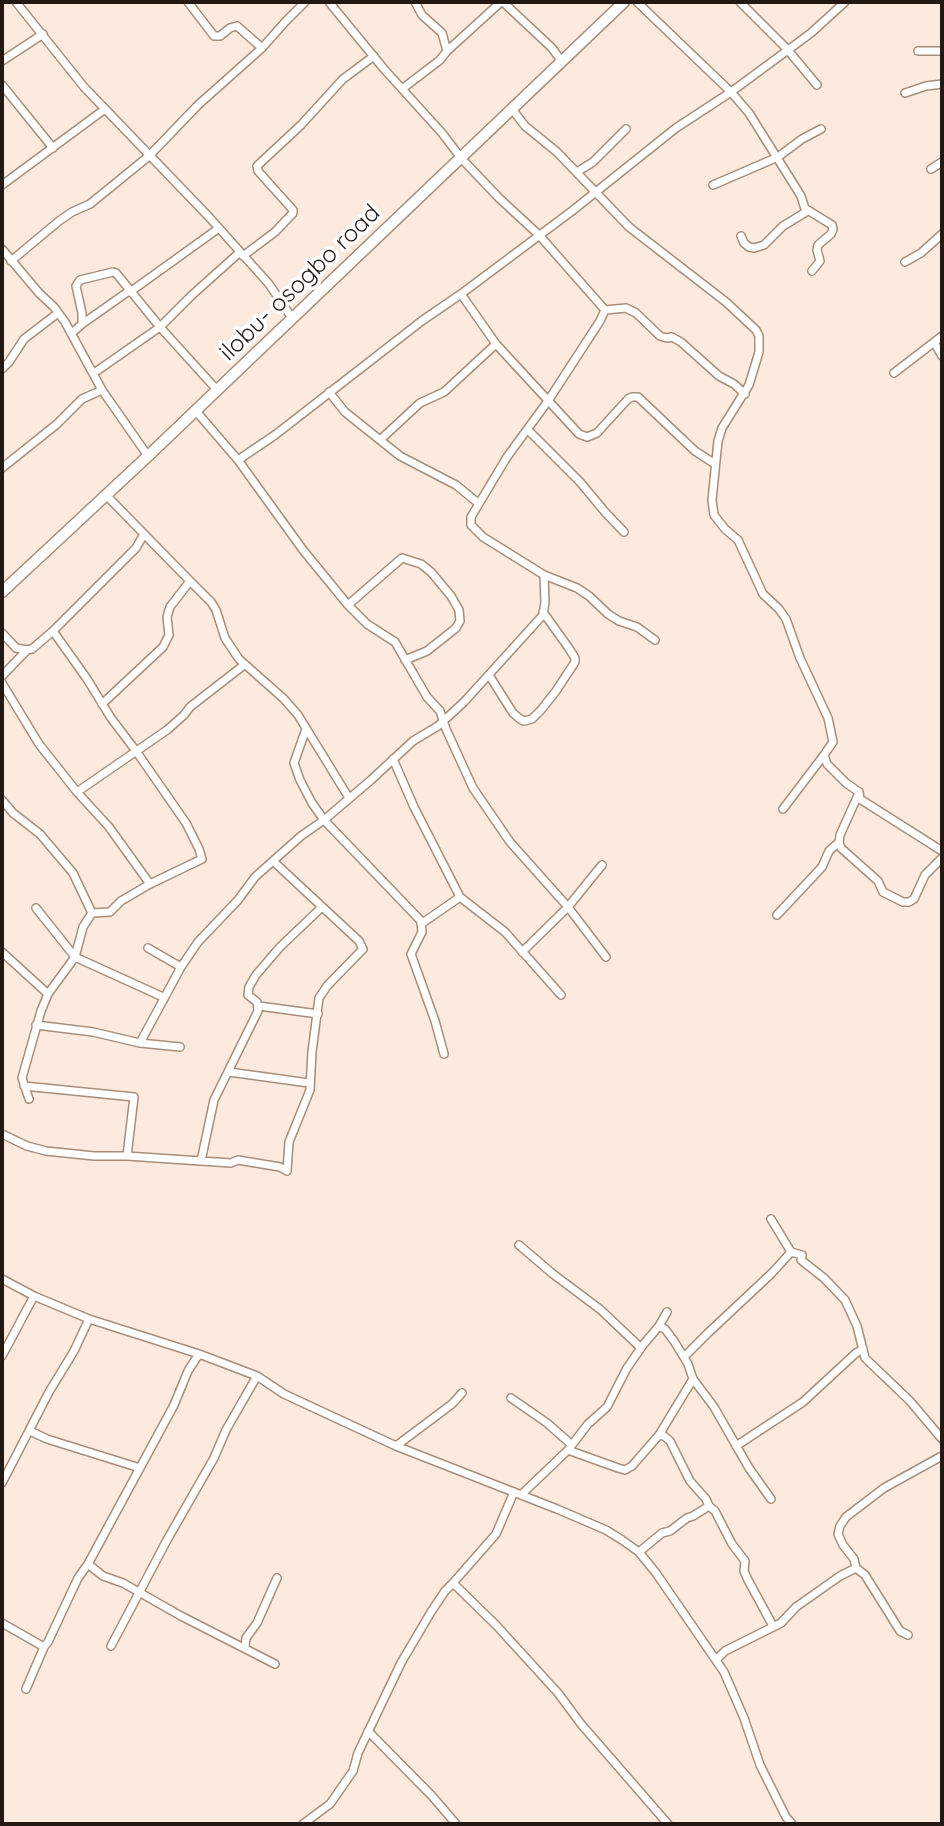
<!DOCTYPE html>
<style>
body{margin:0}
#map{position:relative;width:944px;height:1826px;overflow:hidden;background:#fbeadd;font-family:Quicksand,sans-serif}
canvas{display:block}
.frame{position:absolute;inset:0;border:4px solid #231912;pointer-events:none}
</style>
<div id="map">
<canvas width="944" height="1826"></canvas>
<div class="frame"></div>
</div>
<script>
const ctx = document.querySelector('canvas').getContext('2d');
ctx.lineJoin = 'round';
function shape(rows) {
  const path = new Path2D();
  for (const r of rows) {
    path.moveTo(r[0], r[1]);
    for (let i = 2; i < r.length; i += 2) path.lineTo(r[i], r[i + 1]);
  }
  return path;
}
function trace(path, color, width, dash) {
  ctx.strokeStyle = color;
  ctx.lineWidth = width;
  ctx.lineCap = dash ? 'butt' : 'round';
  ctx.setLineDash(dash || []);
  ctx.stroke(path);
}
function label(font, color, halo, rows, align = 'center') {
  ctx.font = font + ' Quicksand,sans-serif';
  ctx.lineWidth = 7;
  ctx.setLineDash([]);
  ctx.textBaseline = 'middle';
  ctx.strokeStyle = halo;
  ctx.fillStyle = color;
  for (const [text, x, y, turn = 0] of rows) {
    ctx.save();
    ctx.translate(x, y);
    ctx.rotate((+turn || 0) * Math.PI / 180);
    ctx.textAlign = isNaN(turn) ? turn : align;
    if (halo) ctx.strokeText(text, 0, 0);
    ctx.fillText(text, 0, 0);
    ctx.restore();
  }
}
const street = shape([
 [16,2,84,87,209,217,269,284,292,318],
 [188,2,214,36,220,36,230,28,237,26,262,48],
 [329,2,384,69,442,133,461,158,499,198,539,235,605,310],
 [503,2,552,48,562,62],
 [637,2,731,92,749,113,801,196,806,212,783,226,764,245,754,248,749,247,744,243,741,236],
 [740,2,787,49,817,85],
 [447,51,501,2],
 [918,51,942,51],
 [2,61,43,34],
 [2,85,53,148],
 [402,89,440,60,447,51,442,33,422,15,415,2],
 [905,93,926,86,942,84],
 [512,109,525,126,557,152,629,227,726,302,756,330,759,336,759,352,749,385,722,428,718,441,712,500,714,515,725,529,738,540,763,594,779,609,786,619,800,658,828,718,833,742,824,755,827,764,846,783,859,792,860,799,942,851],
 [931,169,942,162],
 [577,172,593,162,626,129],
 [2,185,105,109],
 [713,185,778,157,802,139,821,129],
 [806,209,832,225,833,229,831,234,818,245,817,250,820,261,812,271],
 [2,249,39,293,54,307,65,322,102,390,148,456],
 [243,256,275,232,293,213,293,210,258,171,257,166,301,125,343,79,374,56],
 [11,261,59,221,72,212,90,204,149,156,198,105,262,48,285,22,305,2],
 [905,262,921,253,942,234],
 [130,292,219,228],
 [461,294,496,344,579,434,587,437,597,433,628,399,632,397,638,397,695,451,715,464],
 [82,324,129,291],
 [72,333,82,324,82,313,76,286,80,280,113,272,116,273,160,327,217,390],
 [934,342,942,356],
 [2,369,9,362,24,339,58,313],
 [94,373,160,327,191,296,240,252],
 [894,373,942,336],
 [329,392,345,412,400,456,456,485,478,503],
 [195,410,238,460,303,550,348,605,367,624,395,642,427,697,440,711,446,729,473,788,510,842,568,907,606,957],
 [528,430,580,482,605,512,624,532],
 [380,440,420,403,444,392,496,344],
 [238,460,275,435,423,320,461,294,572,211,676,128,731,92,811,33,845,2],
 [2,468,57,424,82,399,102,390],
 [544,575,577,588,589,596,608,614,619,621,637,627,655,640],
 [190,581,211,602,216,610,225,638,239,659,284,699,298,715,349,798],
 [348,605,402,558,421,564,431,572,451,596,459,610,460,621,456,628,427,651,405,660],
 [2,633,16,648,27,650,32,649,53,631,136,548,144,534,106,495],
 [489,675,513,713,520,719,524,721,532,719,541,710,556,691,575,662,575,658,568,647,543,612],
 [2,676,27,650],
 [2,683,39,744,77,792,109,827,150,884],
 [102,704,163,647,169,635,167,617,170,607,190,581,144,534],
 [306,729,294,763,300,780,312,803,324,820,421,921,422,932,411,954,435,1021,444,1054],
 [393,759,414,807,460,897,505,932,561,995],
 [77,792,167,730,184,715,190,707,244,665],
 [859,793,840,835,839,843,841,848,878,881,883,892,903,902,909,902,914,899,925,875,942,858],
 [2,800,13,813,40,834,73,873,92,913],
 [783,809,824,755],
 [36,908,75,957,163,997],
 [777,915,822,867,829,851,839,842],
 [421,924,460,897],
 [148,948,181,967],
 [2,952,48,994],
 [522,952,568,907,602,865],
 [259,1006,318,1014],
 [36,1025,93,1032,140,1043,180,1047],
 [140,1043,181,967,198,942,238,900,255,877,301,836,324,820,371,780,413,741,438,726,464,702,543,615,545,602,544,575,483,537,471,525,471,517,507,457,548,401,600,321,605,310,626,308,636,313,660,336,667,338,672,337,681,342,719,376,734,384,745,394],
 [229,1072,309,1083],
 [24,1086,134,1097,127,1156],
 [29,1099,22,1078,41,1011,48,994,75,957,83,927,92,913,110,912,121,901,150,884,202,859,199,849,186,823,136,751,111,718,87,679,53,631],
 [2,1134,27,1146,46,1151,94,1156,127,1156,201,1161,214,1100,258,1011,257,1002,248,995,249,987,256,975,280,947,322,907],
 [201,1161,231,1163,238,1160,280,1167,287,1171,289,1142,310,1090,312,1052,319,998,327,986,363,949,359,941,273,861],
 [771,1219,791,1252,802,1255,801,1260,824,1278,845,1300,857,1326,865,1358,910,1401,942,1439],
 [519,1245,553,1274,601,1310,641,1348],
 [2,1279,34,1296,89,1319,199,1354,257,1376,284,1394,396,1446,557,1509,606,1530,622,1540,639,1552,656,1573,724,1672,744,1718,760,1765,786,1817,792,1824],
 [659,1326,665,1329,674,1341,688,1364,693,1379,714,1407,749,1468,771,1499],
 [2,1356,34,1296],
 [684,1357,708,1333,772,1273,791,1252],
 [511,1398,547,1423,572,1445],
 [30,1431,47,1439,140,1468],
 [396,1446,452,1404,462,1393],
 [736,1446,803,1402,856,1353,863,1349],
 [568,1450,618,1468,625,1470,632,1466,659,1435,693,1379],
 [2,1483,49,1392,74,1351,89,1319],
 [514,1492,496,1534,453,1583,496,1625,558,1693,581,1724,668,1824],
 [521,1495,568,1450,588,1424,607,1407,627,1368,643,1345,659,1326,667,1312],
 [709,1506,715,1511,732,1544,745,1561,744,1571,748,1580,773,1626],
 [639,1552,662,1533,670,1531,687,1518,693,1516,709,1506,706,1499,690,1481,670,1441,664,1436,659,1435],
 [88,1564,103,1576,123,1583,181,1616,275,1664],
 [856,1568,854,1559,843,1545,838,1534,840,1526,846,1517,884,1488,942,1456],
 [2,1623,44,1647],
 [111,1646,167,1540,214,1458,226,1430,257,1376],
 [245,1647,246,1638,257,1623,277,1578],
 [716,1660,725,1651,781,1623,796,1607,840,1576,856,1568,865,1575,900,1631,908,1635],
 [26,1689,44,1647,48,1642,78,1578,88,1564,174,1405,188,1371,199,1354],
 [368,1731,432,1796,456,1824],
 [303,1824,330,1804,353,1771,358,1753,401,1663,431,1612,445,1591,453,1583]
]);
const primary = shape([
 [2,592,148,456,624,2]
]);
const streetNames = [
 ["ilobu- osogbo road",300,283,-44]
];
trace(street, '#a88d79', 10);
trace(primary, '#a88d79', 13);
trace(street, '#fff', 7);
trace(primary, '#fff', 10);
label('24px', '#231912', '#fff', streetNames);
</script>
